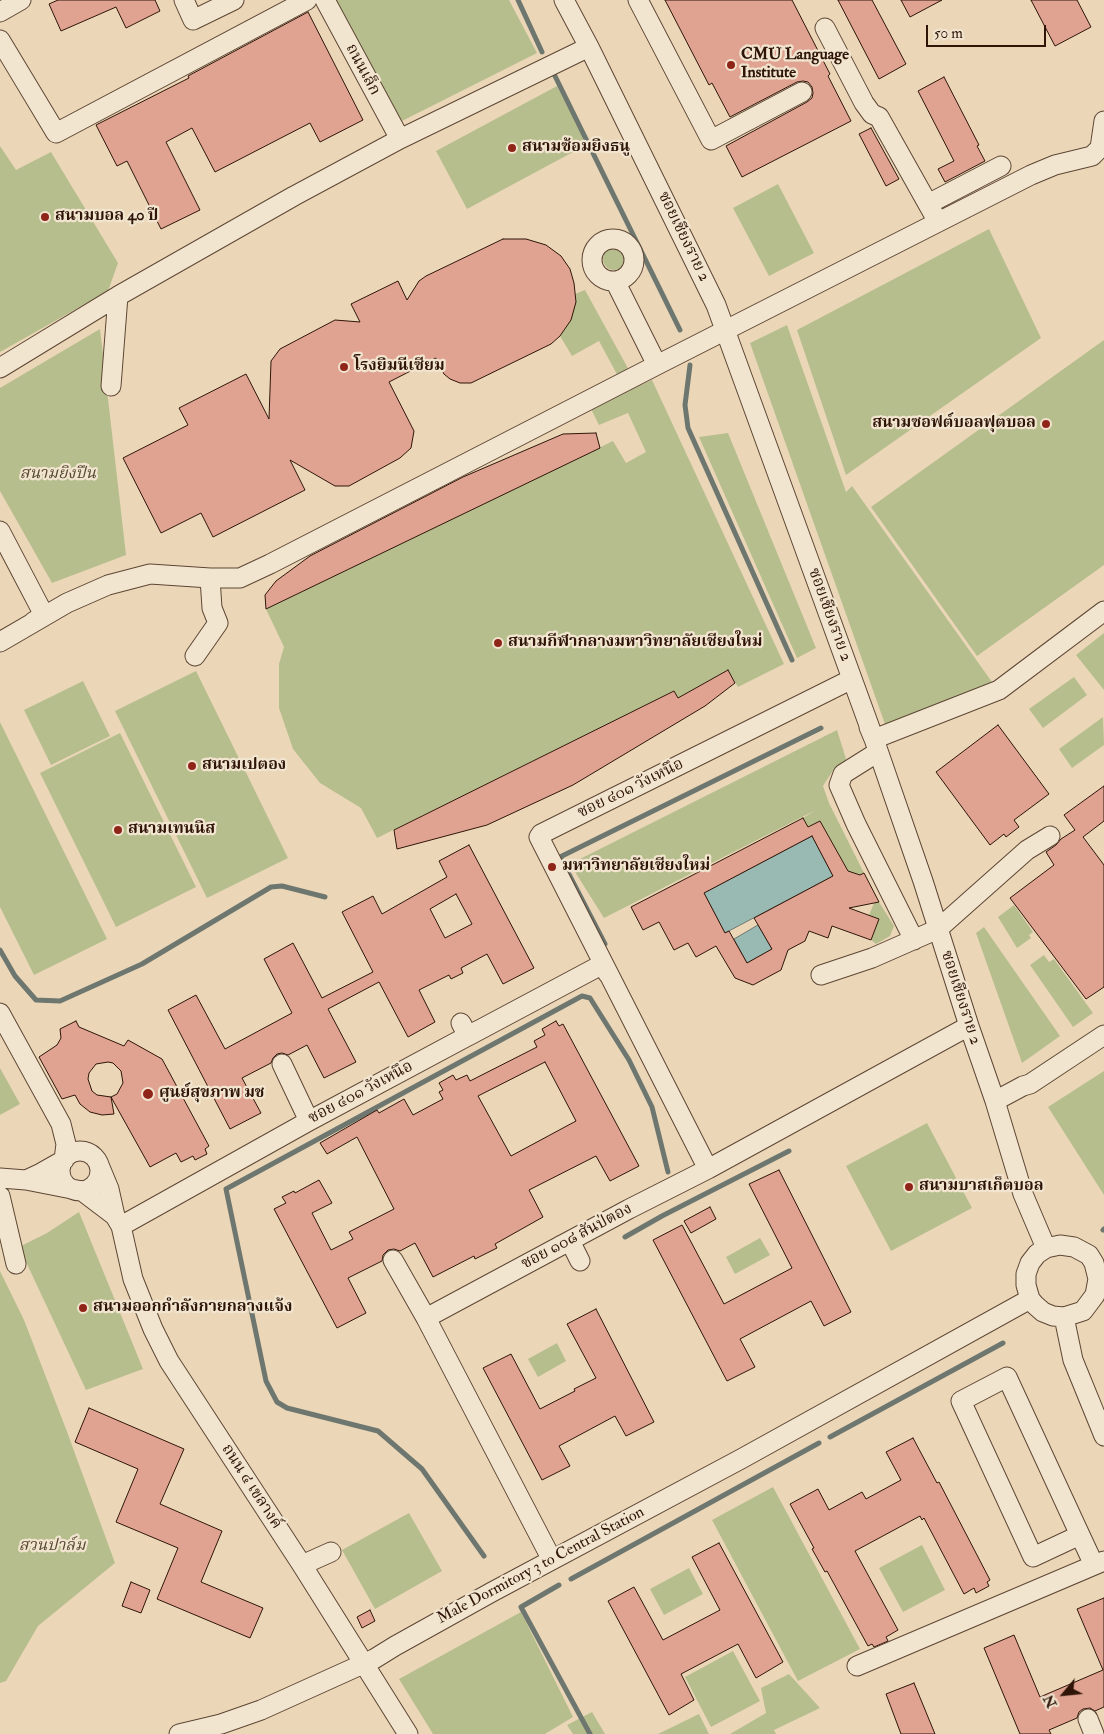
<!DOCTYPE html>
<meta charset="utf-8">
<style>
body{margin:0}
#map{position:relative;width:1104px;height:1734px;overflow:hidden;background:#ebd7b7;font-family:"IM FELL Double Pica",serif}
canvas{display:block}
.north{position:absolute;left:1039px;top:1669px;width:50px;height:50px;-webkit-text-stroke:4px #f2e5d0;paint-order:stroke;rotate:242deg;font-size:14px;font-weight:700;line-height:20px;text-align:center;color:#2e1508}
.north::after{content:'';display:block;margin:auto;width:18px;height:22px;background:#2e1508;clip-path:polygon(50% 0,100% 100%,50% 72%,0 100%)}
.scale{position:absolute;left:926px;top:25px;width:120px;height:22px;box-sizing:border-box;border:2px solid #2e1508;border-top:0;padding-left:6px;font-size:15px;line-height:18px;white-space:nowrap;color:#2e1508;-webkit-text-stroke:4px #f2e5d0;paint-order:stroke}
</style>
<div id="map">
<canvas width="1104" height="1734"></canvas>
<div class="north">N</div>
<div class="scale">50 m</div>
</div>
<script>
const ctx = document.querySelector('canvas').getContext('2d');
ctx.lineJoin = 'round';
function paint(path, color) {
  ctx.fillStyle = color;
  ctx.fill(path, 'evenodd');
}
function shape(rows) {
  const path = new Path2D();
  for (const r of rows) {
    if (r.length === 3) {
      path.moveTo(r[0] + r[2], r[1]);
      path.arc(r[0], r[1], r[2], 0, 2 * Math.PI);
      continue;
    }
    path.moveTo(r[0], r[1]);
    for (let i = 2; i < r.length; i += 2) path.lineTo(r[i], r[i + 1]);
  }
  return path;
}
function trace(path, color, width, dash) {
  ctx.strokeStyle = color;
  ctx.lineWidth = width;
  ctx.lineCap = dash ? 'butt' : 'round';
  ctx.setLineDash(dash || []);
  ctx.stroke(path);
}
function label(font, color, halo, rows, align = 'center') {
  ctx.font = font + ' "IM FELL Double Pica","Noto Serif Thai",serif';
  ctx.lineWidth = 4.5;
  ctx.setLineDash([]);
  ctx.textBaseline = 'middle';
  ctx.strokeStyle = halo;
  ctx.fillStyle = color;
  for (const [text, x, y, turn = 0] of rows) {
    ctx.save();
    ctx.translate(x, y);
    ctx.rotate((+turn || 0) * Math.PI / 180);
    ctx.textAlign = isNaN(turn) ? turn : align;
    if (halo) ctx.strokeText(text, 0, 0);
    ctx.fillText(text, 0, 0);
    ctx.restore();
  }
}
const green = shape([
 [332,0,509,0,537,53,396,124],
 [557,86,588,144,467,209,436,151],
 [0,146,16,170,51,152,118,263,108,291,0,352],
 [778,184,814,253,769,276,733,208],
 [989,229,1041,338,846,475,797,330],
 [614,259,11],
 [585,290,630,372,619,378,599,341,572,356,560,336,575,294],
 [787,325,846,492,852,486,992,682,886,727,750,343],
 [100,329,126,555,52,583,0,491,0,388],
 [1104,340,1104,565,977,656,871,507],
 [652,380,784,664,738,687,728,670,678,698,674,691,377,838,361,808,320,783,293,749,279,708,279,664,284,647,266,609,613,441,626,463,646,452,628,413,599,425,590,407],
 [728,433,816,648,797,658,699,437],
 [1104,633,1104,690,1076,655],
 [196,671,288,858,207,898,115,711],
 [1074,677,1087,695,1043,728,1029,709],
 [83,681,110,736,51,765,24,710],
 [1103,717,1104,745,1072,768,1059,749],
 [0,722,107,939,34,975,0,907],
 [837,730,847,762,834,769,823,786,829,803,864,873,860,875,848,871,820,821,808,827,803,818,814,811,604,918,570,864],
 [120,733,196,887,116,927,40,773],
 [879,902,894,926,890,936,876,944,871,940,879,919,869,915,874,903],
 [1014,905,1033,932,1029,935,1031,938,1017,948,998,917],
 [984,927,1060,1036,1022,1063,976,933],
 [1044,955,1049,962,1054,959,1093,1013,1073,1027,1030,965],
 [0,1068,20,1104,0,1115],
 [1104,1071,1104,1195,1048,1107],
 [927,1123,972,1208,891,1251,846,1166],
 [79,1212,143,1369,86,1390,19,1247,47,1233],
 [760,1238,770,1255,735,1274,726,1257],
 [0,1271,24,1320,66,1429,115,1563,38,1626,6,1681,0,1683],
 [557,1343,566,1361,538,1377,528,1359],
 [773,1487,860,1649,798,1681,712,1520],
 [409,1513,442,1571,375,1609,342,1550],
 [922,1545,945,1590,903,1612,879,1568],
 [689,1568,703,1594,664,1615,650,1589],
 [521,1612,573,1717,545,1734,433,1734,399,1679],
 [733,1651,760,1701,711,1727,685,1677],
 [789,1674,820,1708,774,1730,776,1734,730,1734,766,1713,761,1688],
 [592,1712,605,1734,573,1734,567,1725],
 [699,1714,709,1734,658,1734]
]);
const water = shape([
 [812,836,833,876,725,933,704,893,812,836],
 [758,925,772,949,747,963,734,939,758,925]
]);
const stream = shape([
 [518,0,542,52],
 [554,74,680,330],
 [690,365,685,405,688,428,792,660],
 [605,944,560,857,821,728],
 [0,950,15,976,36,1000,60,1001,142,964,271,887,282,886,325,897],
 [1103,1230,1104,1229],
 [625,1237,662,1216,789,1151],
 [830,1437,1003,1343],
 [484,1556,422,1469,378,1431,287,1408,277,1402,266,1381,226,1189,582,996,590,998,629,1060,652,1107,668,1172],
 [571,1579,819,1443],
 [559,1585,521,1607,590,1734]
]);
const building = shape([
 [58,0,155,0,160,11,126,28,116,7,61,31,49,4,58,0],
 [665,0,792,0,830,74,828,76,851,121,742,177,726,146,807,102,812,98,813,93,812,87,808,82,803,81,797,82,730,117,712,83,709,85,665,0],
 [838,0,872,0,906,64,879,79,838,0],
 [901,0,942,0,910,17,901,0],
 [1031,0,1077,0,1091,27,1055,46,1031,0],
 [308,12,363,120,320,142,310,123,215,172,192,128,166,142,200,210,161,229,127,161,117,166,96,125,189,78,188,76,308,12],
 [944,77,979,145,977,146,985,161,945,182,938,169,954,161,918,91,944,77],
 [871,128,899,179,886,186,859,134,871,128],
 [503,239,526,239,546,245,561,256,570,269,574,283,576,302,571,320,560,336,551,344,471,383,460,383,450,379,444,374,436,358,389,382,414,431,411,448,400,458,349,486,335,486,290,460,305,490,213,537,201,513,161,533,123,458,188,425,179,408,246,374,269,419,271,361,280,349,335,320,360,322,351,304,398,281,407,300,419,281,426,276,503,239],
 [596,433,600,448,266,609,265,595,276,581,310,556,463,477,563,434,596,433],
 [728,670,735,683,705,706,573,785,487,825,397,849,394,830,674,691,678,698,728,670],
 [998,725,1049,794,1014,820,1019,827,1006,837,1004,834,990,845,936,772,998,725],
 [1104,786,1104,821,1083,837,1104,865,1104,987,1086,999,1010,898,1054,865,1046,852,1056,845,1061,839,1075,830,1064,815,1104,786],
 [803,818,808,827,820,821,848,871,860,875,864,873,879,902,849,908,879,919,871,940,832,926,828,938,809,931,805,941,788,950,781,970,753,985,735,978,716,946,696,957,688,943,674,950,659,922,643,930,631,907,803,818],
 [812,836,833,876,754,918,772,949,747,963,729,931,725,933,704,893,812,836],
 [469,845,534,968,503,984,487,954,461,968,463,973,451,979,449,975,419,990,435,1022,408,1037,379,982,328,1009,356,1062,324,1078,307,1045,288,1055,282,1053,277,1054,273,1058,271,1063,242,1078,261,1113,230,1129,168,1010,196,995,225,1049,292,1013,264,959,293,943,322,998,373,972,342,912,373,896,382,914,447,877,439,861,469,845],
 [456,894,472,924,445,938,430,909,456,894],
 [76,1021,79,1027,124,1046,128,1040,162,1059,209,1146,205,1149,207,1154,195,1160,193,1156,181,1162,176,1153,150,1167,111,1097,117,1094,123,1083,121,1071,113,1063,108,1062,96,1064,89,1073,88,1079,92,1091,97,1095,111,1097,114,1114,102,1115,90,1112,80,1104,75,1095,62,1099,39,1057,57,1045,61,1038,60,1029,76,1021],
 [556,1021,559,1026,563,1024,639,1166,610,1181,596,1156,529,1190,543,1217,495,1244,497,1248,475,1259,474,1256,433,1277,415,1243,400,1251,394,1249,388,1250,383,1255,382,1261,348,1278,366,1313,337,1328,274,1209,286,1203,282,1197,294,1191,295,1193,319,1180,332,1203,312,1213,331,1250,353,1239,349,1232,394,1209,357,1137,327,1154,320,1143,377,1110,379,1113,404,1099,413,1115,443,1099,439,1092,443,1090,439,1083,453,1075,456,1080,467,1075,470,1081,537,1047,534,1041,545,1035,542,1029,556,1021],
 [545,1062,576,1121,511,1156,478,1096,545,1062],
 [779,1170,851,1312,824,1326,811,1301,740,1339,755,1367,727,1381,653,1240,682,1225,724,1304,792,1268,749,1184,779,1170],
 [710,1207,716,1219,691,1233,684,1221,710,1207],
 [596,1309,654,1422,626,1436,615,1416,559,1446,570,1466,542,1480,483,1368,511,1354,540,1409,575,1391,574,1389,596,1378,567,1324,596,1309],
 [89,1408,184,1449,160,1504,222,1531,201,1582,263,1608,250,1638,157,1599,178,1548,116,1522,138,1469,75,1442,89,1408],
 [913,1438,937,1483,939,1482,990,1580,987,1582,989,1586,976,1593,974,1588,964,1594,924,1518,922,1520,920,1516,855,1551,898,1630,886,1637,888,1641,874,1647,872,1644,868,1646,827,1571,825,1572,812,1549,814,1548,790,1504,818,1489,829,1510,862,1492,866,1499,901,1480,886,1452,913,1438],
 [719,1543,783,1662,756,1678,738,1644,681,1674,694,1700,669,1715,608,1601,634,1587,663,1640,720,1610,692,1557,719,1543],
 [131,1582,150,1590,141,1613,122,1606,131,1582],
 [1104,1598,1104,1707,1095,1711,1090,1708,1083,1709,1079,1712,1077,1718,1049,1730,1051,1734,1020,1734,984,1648,1014,1635,1040,1697,1103,1670,1077,1609,1104,1598],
 [370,1610,375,1621,362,1628,357,1617,370,1610],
 [914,1683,935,1734,901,1734,886,1694,914,1683]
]);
const minor = shape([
 [184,0,193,20,234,0],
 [325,0,400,139],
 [564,0,589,47,716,305,874,739,923,881,969,1026,995,1101,1023,1194,1046,1248],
 [638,0,711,140,802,92],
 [0,12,21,0],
 [825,28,864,103,872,114,879,117,938,222],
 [0,40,56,133,307,0],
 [928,204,1001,166],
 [613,260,21],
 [615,281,657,365,1031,175,1055,165,1092,156,1100,148,1104,121],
 [0,368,118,296,294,196,400,139,589,47],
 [111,386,118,296],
 [0,531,44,615,33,622],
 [0,642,67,603,108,585,150,574,210,578,240,578,270,564,657,365],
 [195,656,218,623,212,608,210,578],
 [869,727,874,739,999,690,1104,611],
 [878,752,843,774,839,785,856,824,914,940],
 [821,975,872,958,938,929,1027,850,1050,836],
 [0,1013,61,1124,66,1144,64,1160,41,1173,26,1180],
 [461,1023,468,1036,603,964,608,974],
 [282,1064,309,1121],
 [995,1101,1023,1086,1030,1084,1104,1035],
 [80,1171,20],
 [99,1165,109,1189,115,1216],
 [708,1169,539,837,541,834,852,679],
 [0,1178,26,1180,82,1191,115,1216,121,1226,133,1279,153,1329,169,1361,302,1565,408,1734],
 [0,1196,16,1264],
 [121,1226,309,1121,479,1030],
 [1060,1245,1074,1247,1089,1255,1094,1263,1098,1279,1095,1295,1083,1311,1064,1317,1053,1316,1043,1312,1035,1305,1030,1299,1026,1285,1026,1274,1030,1263,1037,1254,1046,1248,1060,1245],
 [560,1246,570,1241,580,1261],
 [393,1260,426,1318],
 [1064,1317,1073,1360,1104,1436],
 [1080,1535,1033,1557,961,1401,1007,1377,1080,1535,1094,1565],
 [552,1560,426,1318,629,1209,708,1169,969,1026],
 [308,1574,302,1565,331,1552],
 [857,1666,1104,1561],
 [1088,1719,1094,1734],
 [179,1734,221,1724,261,1710,374,1659,395,1646,492,1592,741,1459,1030,1299]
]);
const markers = [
 [731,65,5,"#8f2418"],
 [512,148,5,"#8f2418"],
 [45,217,5,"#8f2418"],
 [344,367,5,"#8f2418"],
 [1046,424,5,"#8f2418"],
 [498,643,5,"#8f2418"],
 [192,766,5,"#8f2418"],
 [118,830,5,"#8f2418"],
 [552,867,5,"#8f2418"],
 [148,1094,6,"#8f2418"],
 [909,1187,5,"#8f2418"],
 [83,1308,5,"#8f2418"]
];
const poiNames = [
 ["CMU Language",741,56],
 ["Institute",741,74],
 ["สนามซ้อมยิงธนู",522,148],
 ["สนามบอล 40 ปี",55,217],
 ["โรงยิมนีเซียม",354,367],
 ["สนามซอฟต์บอลฟุตบอล",1036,424,"right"],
 ["สนามกีฬากลางมหาวิทยาลัยเชียงใหม่",508,643],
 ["สนามเปตอง",202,766],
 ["สนามเทนนิส",128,830],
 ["มหาวิทยาลัยเชียงใหม่",562,867],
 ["ศูนย์สุขภาพ มช",159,1094],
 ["สนามบาสเก็ตบอล",919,1187],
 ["สนามออกกำลังกายกลางแจ้ง",93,1308]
];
const streetNames = [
 ["ถนนเล็ก",362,70,62],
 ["ซอยเชียงราย 2",683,237,64],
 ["ซอยเชียงราย 2",829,615,70],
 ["ซอย ๔๐๑ วังเหนึอ",631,789,-26],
 ["ซอยเชียงราย 2",960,998,72],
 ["ซอย ๔๐๑ วังเหนึอ",361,1093,-28],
 ["ซอย ๑๐๘ สันป่ตอง",577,1237,-28],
 ["ถนน ๔ เขลางค์",251,1487,57],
 ["Male Dormitory 3 to Central Station",541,1566,-28]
];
const parkNames = [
 ["สนามยิงปืน",58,475],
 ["สวนปาล์ม",52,1547]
];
paint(green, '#b7be8e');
paint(water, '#99b9b3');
trace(water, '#6e776f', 1);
trace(stream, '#6e776f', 5);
paint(building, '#e0a392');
trace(building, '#2e1508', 1);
trace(minor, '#5d4634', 21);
trace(minor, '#f2e5d0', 19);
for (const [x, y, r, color] of markers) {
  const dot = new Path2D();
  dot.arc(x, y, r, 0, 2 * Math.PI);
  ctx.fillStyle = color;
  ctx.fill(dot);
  trace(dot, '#f2e5d0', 2);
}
label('bold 16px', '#2e1508', '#f2e5d0', poiNames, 'left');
label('16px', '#2e1508', '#f2e5d0', streetNames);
label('italic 16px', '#574830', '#f2e5d0', parkNames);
</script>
